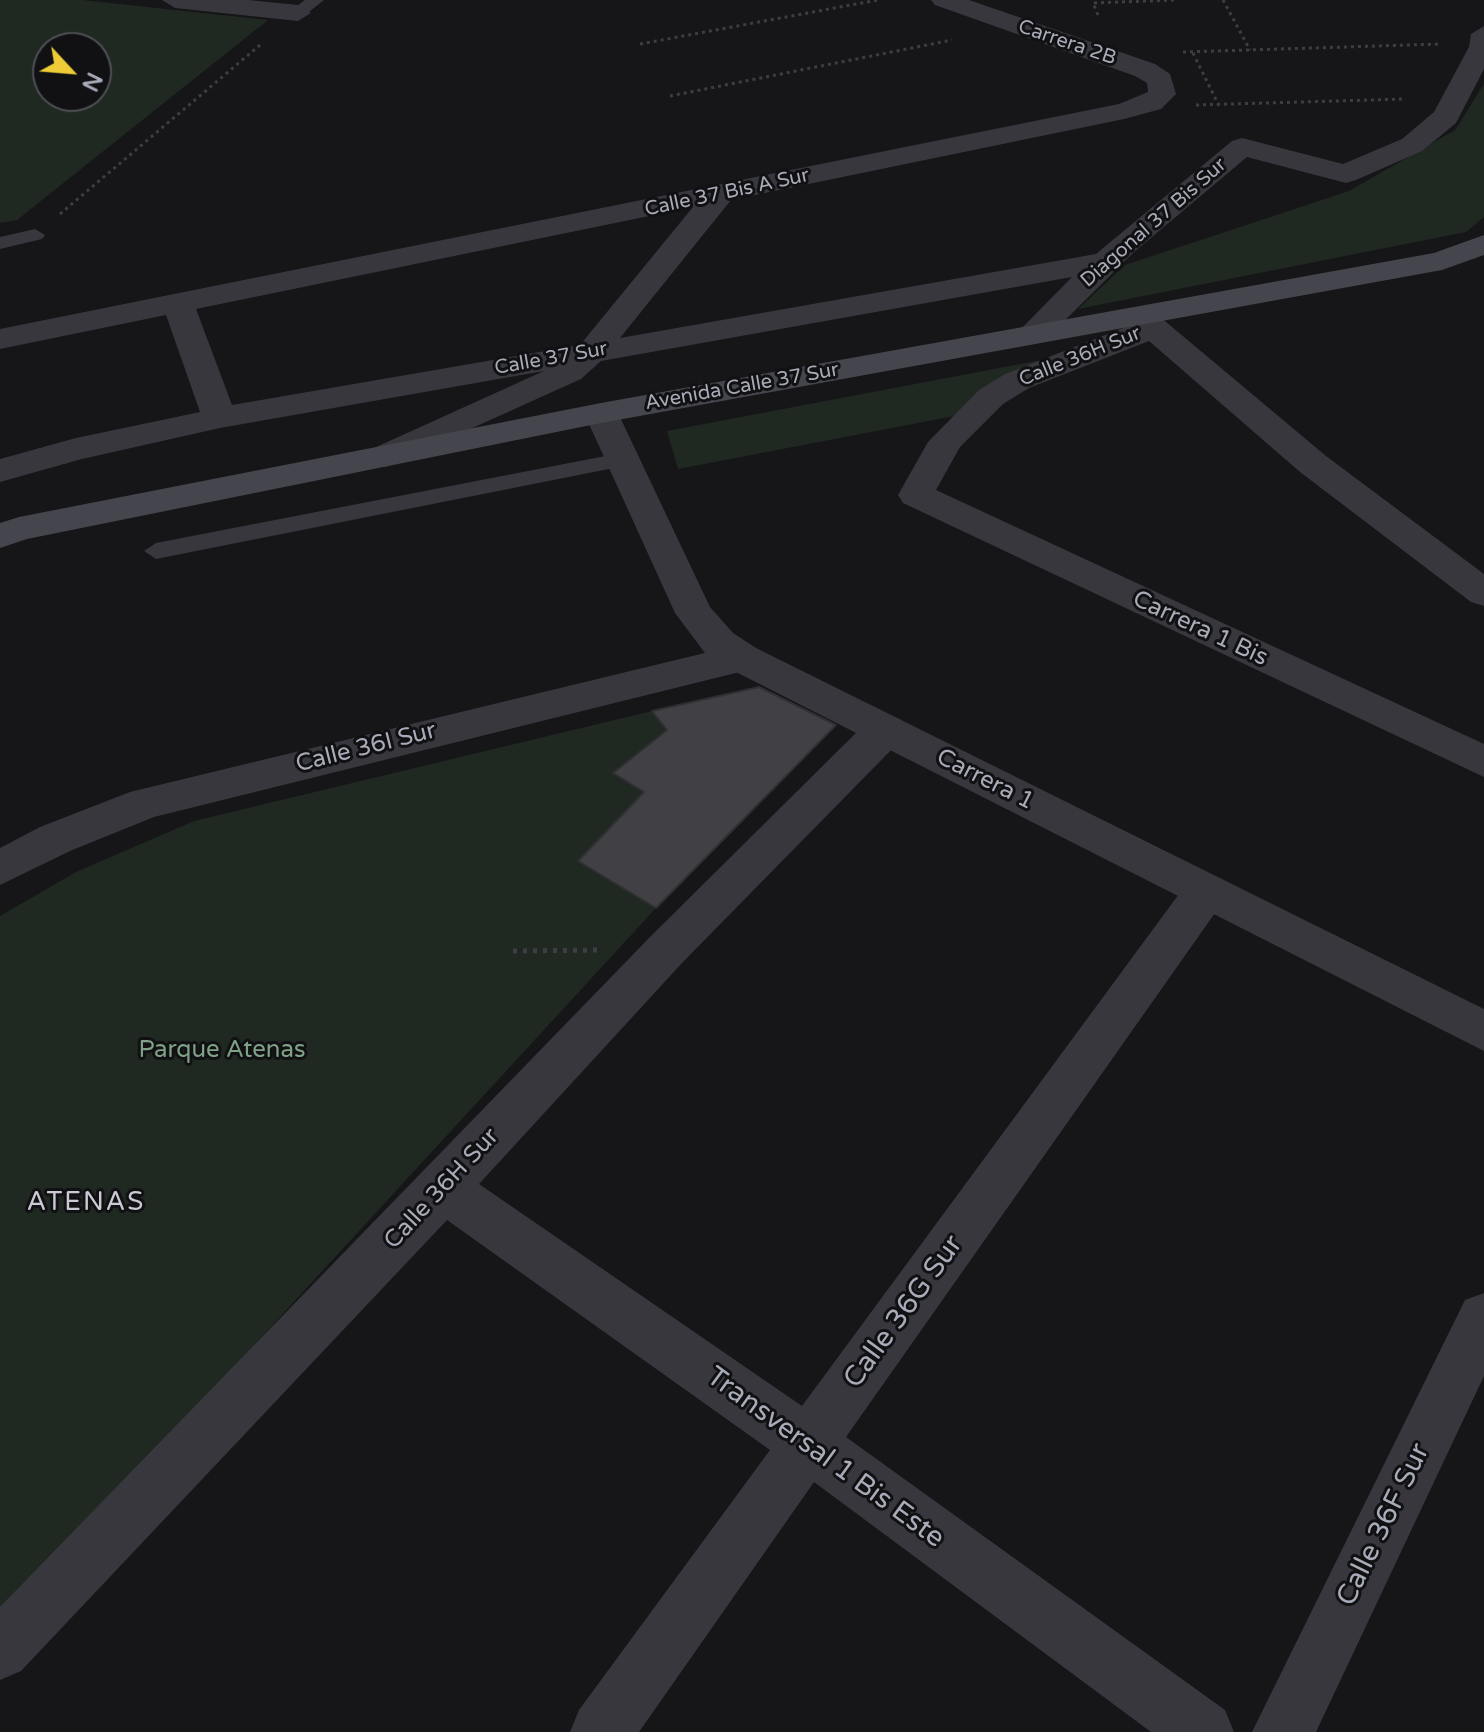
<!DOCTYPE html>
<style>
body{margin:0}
#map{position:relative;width:1484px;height:1732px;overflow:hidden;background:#161618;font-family:"Varela Round",sans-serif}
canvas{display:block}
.north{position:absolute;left:32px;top:32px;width:80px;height:80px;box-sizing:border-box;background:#111113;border:2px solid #4d4f55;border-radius:50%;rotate:116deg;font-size:22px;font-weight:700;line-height:32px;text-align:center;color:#a8abb8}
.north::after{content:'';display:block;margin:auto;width:28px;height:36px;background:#efcb37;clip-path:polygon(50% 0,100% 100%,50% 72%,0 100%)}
</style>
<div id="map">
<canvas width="1484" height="1732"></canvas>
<div class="north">N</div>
</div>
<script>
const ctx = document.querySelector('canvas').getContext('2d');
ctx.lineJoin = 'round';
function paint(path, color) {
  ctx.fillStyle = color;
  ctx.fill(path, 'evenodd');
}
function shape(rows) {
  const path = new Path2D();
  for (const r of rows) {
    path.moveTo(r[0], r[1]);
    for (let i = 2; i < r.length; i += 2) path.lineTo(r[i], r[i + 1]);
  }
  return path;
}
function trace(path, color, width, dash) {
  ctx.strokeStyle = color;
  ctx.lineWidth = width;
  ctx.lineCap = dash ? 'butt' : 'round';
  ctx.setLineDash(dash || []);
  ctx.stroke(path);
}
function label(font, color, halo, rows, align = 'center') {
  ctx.font = font + ' "Varela Round",sans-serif';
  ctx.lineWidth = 6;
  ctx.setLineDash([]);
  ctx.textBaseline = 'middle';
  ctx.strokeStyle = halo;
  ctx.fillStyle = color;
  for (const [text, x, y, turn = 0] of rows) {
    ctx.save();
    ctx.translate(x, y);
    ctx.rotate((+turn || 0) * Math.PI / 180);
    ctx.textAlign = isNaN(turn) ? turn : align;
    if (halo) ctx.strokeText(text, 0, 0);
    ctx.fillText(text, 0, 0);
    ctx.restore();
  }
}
const green = shape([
 [0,0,82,0,268,20,17,220,0,223],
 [48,48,96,48,96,96,48,96],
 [1484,84,1484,217,1466,232,1078,309,1125,265,1349,191,1455,130],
 [1052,358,960,415,678,469,667,431],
 [652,711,667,730,613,773,644,792,579,861,656,908,234,1367,0,1614,0,916,76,872,194,821]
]);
const building = shape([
 [759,687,836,725,656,908,578,861,644,792,613,773,667,730,652,711,759,687]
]);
const pathFar1 = shape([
 [1223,0,1250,50],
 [1098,15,1093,3,1175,0],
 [640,44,878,0],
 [1183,52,1441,44],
 [1193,53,1220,108],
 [670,96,952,40],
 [1196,105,1405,99],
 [60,214,260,45]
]);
const path = shape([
 [513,951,601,950]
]);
const service = shape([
 [305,0,324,0,304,16,292,16,292,10,305,0],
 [35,229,45,235,42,239,0,249,0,237,35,229],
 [621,453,629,455,632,460,629,465,156,559,144,551,156,543,621,453]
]);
const minor = shape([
 [162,0,248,0,298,5,311,13,298,21,175,8,162,0],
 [931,0,969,0,1155,64,1170,74,1176,94,1161,109,1124,119,731,200,620,338,1096,254,1232,141,1242,138,1343,164,1402,139,1434,112,1469,47,1471,34,1484,26,1484,69,1456,123,1422,151,1356,180,1346,183,1247,157,1134,252,1045,340,1033,343,1021,340,1017,333,1072,277,601,361,581,379,386,467,374,464,368,456,374,448,544,371,220,428,82,459,0,482,0,459,76,438,200,412,166,315,0,349,0,329,1119,104,1148,92,1147,83,1135,76,935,5,931,0],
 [693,207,580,345,232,405,196,309,693,207],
 [1142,308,1153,311,1326,456,1484,574,1484,606,1471,602,1300,472,1149,341,1029,388,1003,404,960,447,936,490,1484,744,1484,777,903,503,898,495,928,442,979,390,1005,374,1131,325,1126,318,1131,311,1142,308],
 [742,644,756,648,762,658,756,668,154,817,70,851,0,885,0,848,40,827,130,792,742,644],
 [885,715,900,719,906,730,900,741,682,963,479,1184,802,1406,1190,879,1206,873,1222,879,1228,891,1222,903,846,1437,1225,1710,1234,1732,1151,1732,814,1482,639,1732,570,1732,579,1710,770,1450,447,1220,21,1671,0,1680,0,1607,650,937,870,719,885,715],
 [1484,1293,1484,1376,1316,1732,1252,1732,1465,1300,1484,1293]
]);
const tertiary = shape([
 [601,403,613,406,618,413,710,607,733,633,756,648,1484,1009,1484,1051,728,668,705,653,675,613,584,413,589,406,601,403]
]);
const secondary = shape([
 [1484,235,1484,255,1442,270,601,423,27,539,0,548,0,523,19,517,601,403,1434,253,1484,235]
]);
const farStreetnames = [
 ["Carrera 2B",1067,43,19],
 ["Calle 37 Bis A Sur",727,193,-12],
 ["Diagonal 37 Bis Sur",1154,223,-41],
 ["Calle 36H Sur",1080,357,-22],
 ["Calle 37 Sur",551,359,-10],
 ["Avenida Calle 37 Sur",742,387,-10]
];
const streetNames = [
 ["Carrera 1 Bis",1200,629,25],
 ["Calle 36I Sur",366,748,-14],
 ["Carrera 1",985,780,27],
 ["Calle 36H Sur",442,1189,-47]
];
const parkNames = [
 ["Parque Atenas",222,1051]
];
const neighbourhoodNames = [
 ["ATENAS",86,1203]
];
const nearStreetnames = [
 ["Calle 36G Sur",904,1312,-54],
 ["Transversal 1 Bis Este",825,1458,36],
 ["Calle 36F Sur",1384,1525,-64]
];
paint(green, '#202822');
paint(building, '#404045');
trace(building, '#303034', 2);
trace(pathFar1, '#3d3e44', 3, [3, 4]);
trace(path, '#3d3e44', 5, [4, 6]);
paint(service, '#37373d');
paint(minor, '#37373d');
paint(tertiary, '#37373d');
paint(secondary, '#45464d');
label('20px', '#a8abb8', '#111113', farStreetnames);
label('24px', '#a8abb8', '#111113', streetNames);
label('24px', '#7fa287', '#111113', parkNames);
ctx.letterSpacing = '2px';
label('26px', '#c9cad4', '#111113', neighbourhoodNames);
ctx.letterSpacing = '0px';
label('28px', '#a8abb8', '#111113', nearStreetnames);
</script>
